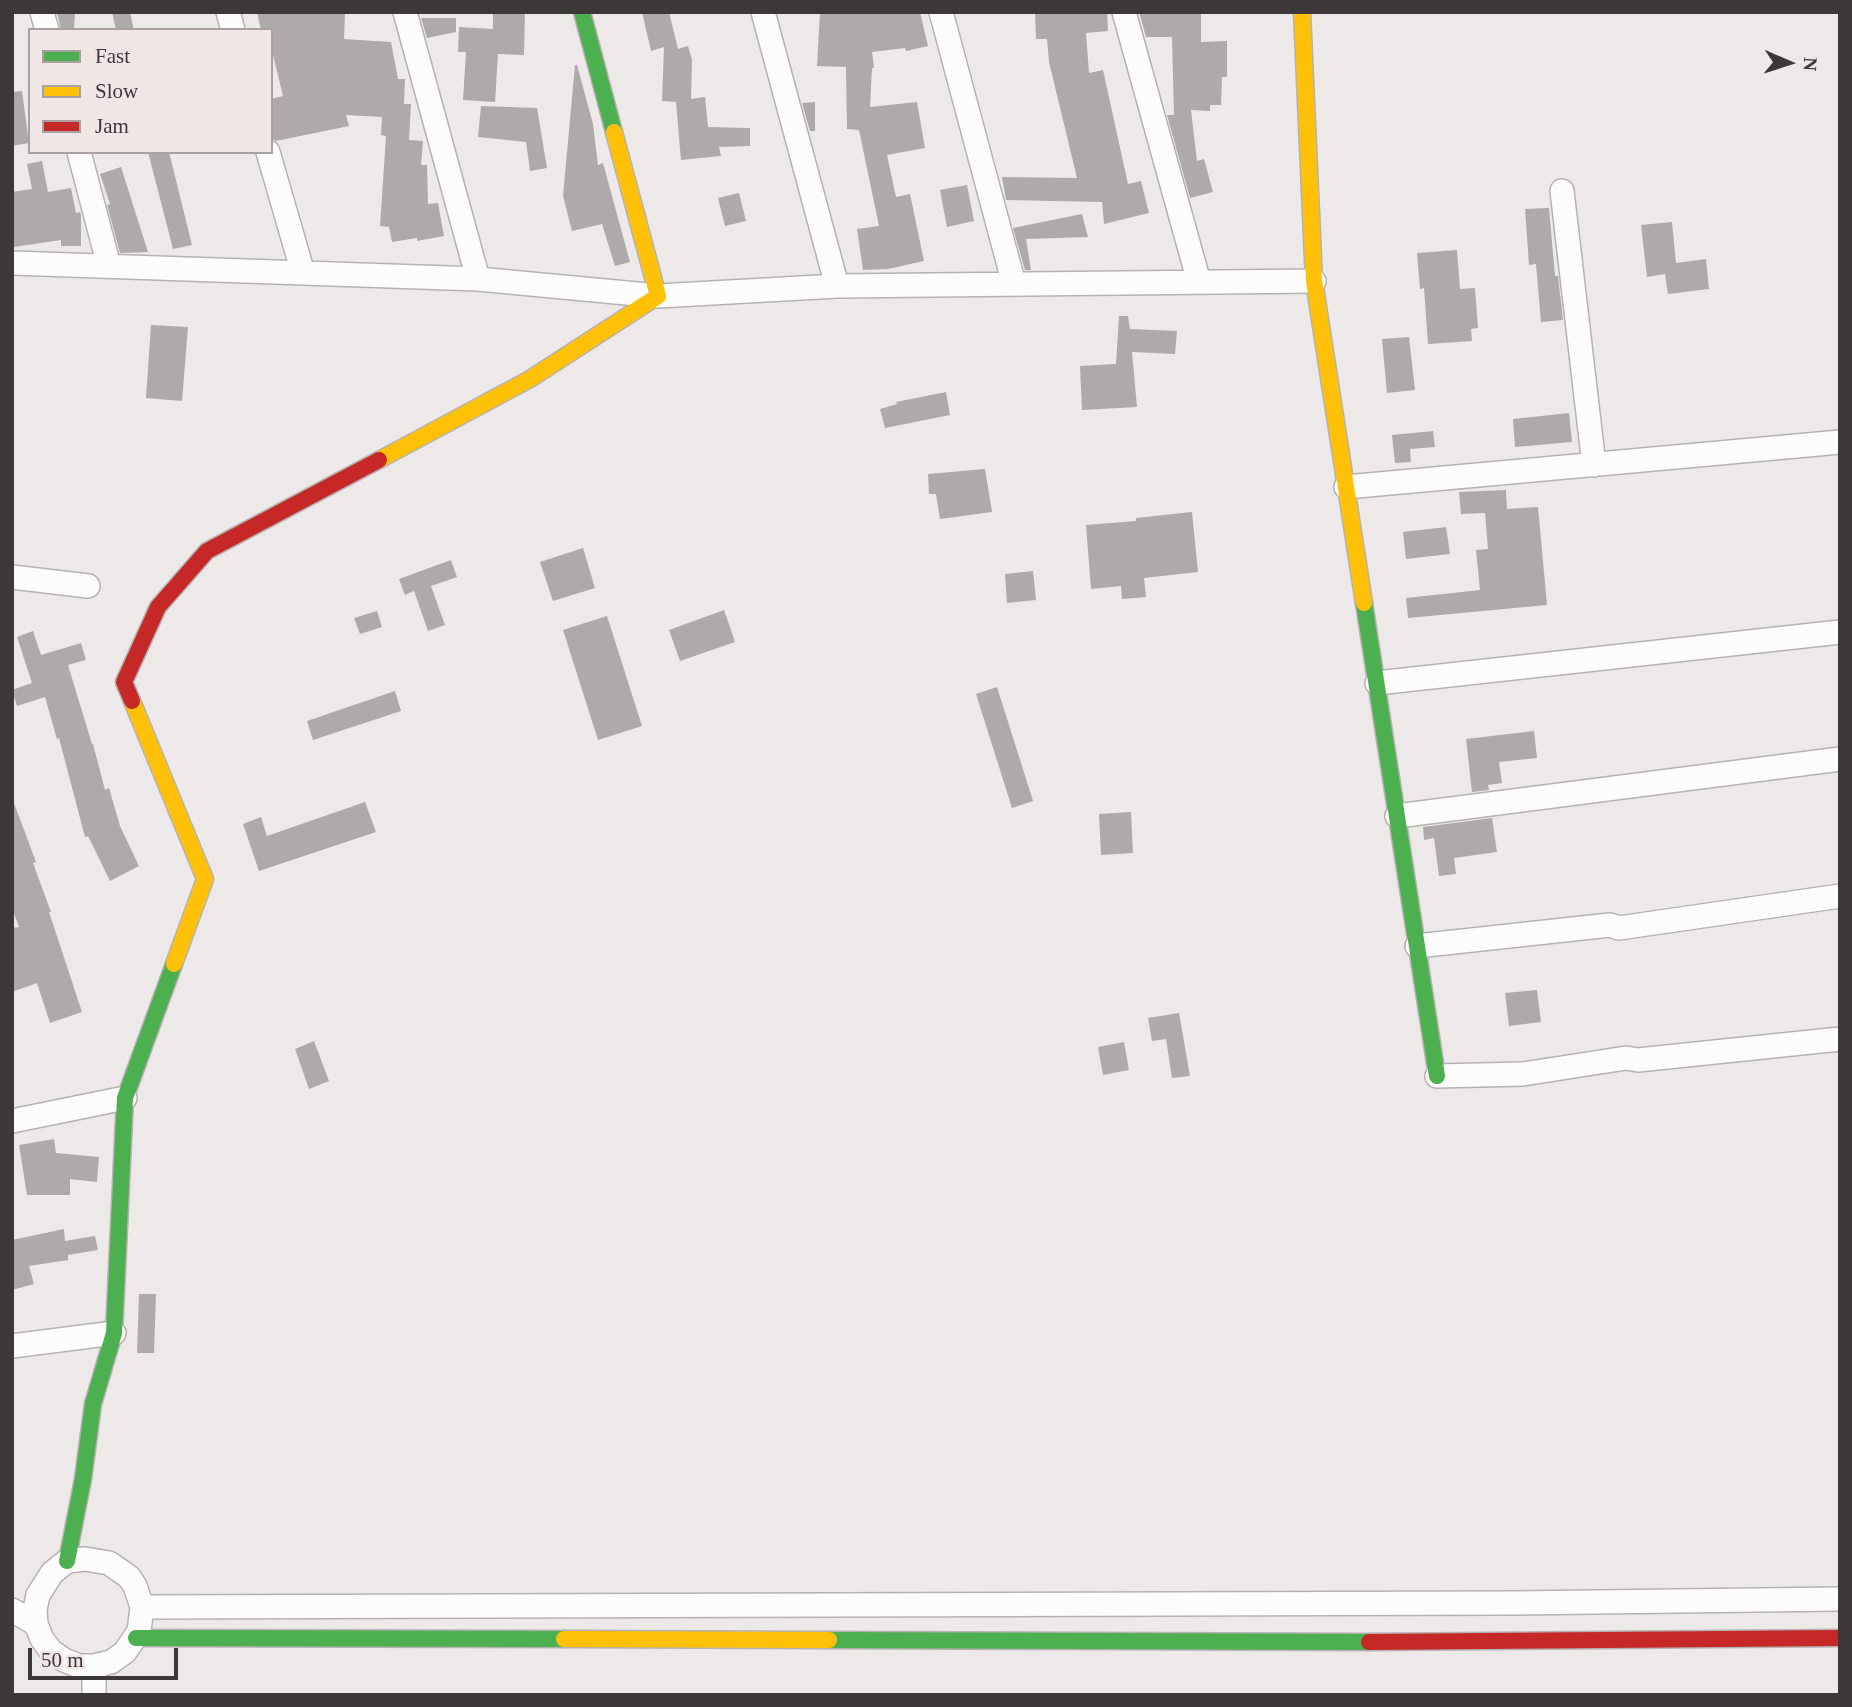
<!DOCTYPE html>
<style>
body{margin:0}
#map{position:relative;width:1852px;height:1707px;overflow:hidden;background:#eee9e9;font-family:"Times New Roman",serif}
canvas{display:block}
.frame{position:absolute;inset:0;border:14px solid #3c3838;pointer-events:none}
.legend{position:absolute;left:28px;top:28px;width:245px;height:126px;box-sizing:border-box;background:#f1e6e6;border:2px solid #a9a0a0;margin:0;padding:9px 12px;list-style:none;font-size:21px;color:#3c3838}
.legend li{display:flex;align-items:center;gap:14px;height:35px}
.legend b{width:35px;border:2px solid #a9a0a0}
.north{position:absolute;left:1754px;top:28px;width:70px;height:70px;-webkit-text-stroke:5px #f1e6e6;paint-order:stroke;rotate:93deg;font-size:19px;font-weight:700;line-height:28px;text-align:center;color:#3c3838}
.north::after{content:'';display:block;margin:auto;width:24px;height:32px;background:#3c3838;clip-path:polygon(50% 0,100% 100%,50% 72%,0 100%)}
.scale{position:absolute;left:28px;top:1648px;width:150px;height:32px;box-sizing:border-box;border:4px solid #3c3838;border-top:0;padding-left:9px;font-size:21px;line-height:24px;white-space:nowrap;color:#3c3838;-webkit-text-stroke:5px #f1e6e6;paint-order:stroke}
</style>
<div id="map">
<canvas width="1852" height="1707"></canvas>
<div class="frame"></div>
<ul class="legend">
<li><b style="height:9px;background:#4caf50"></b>Fast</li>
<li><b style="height:9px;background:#ffc107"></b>Slow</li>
<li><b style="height:9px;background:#c62828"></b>Jam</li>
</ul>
<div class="north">N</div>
<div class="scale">50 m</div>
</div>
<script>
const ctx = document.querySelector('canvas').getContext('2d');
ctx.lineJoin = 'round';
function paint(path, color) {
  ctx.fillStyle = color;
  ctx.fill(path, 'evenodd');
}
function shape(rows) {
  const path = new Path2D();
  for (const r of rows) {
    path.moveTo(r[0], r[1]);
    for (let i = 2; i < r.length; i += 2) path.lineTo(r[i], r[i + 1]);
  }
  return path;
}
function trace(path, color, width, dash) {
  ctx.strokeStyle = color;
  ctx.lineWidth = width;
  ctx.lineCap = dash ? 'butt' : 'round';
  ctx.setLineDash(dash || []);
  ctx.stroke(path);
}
const building = shape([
 [57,12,75,12,74,30,61,30],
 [112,12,130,12,134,30,116,30],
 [257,12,345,12,344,39,391,42,398,79,405,79,404,104,411,104,409,140,423,141,421,165,427,165,428,204,438,203,444,236,417,241,417,238,392,242,389,227,380,226,386,136,381,135,382,117,346,115,349,126,276,141,271,138,271,99,283,96,271,47,271,30,261,30],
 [493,12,525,12,524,55,498,54,495,102,463,100,466,52,458,52,459,27,493,29],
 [642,12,669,12,678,49,688,46,692,60,691,99,705,97,708,127,750,128,750,146,719,147,721,156,681,160,676,102,662,101,664,47,651,51],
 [820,12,920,12,928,46,906,51,905,48,872,52,874,68,872,68,870,107,917,102,925,148,887,155,896,197,910,194,924,261,888,269,863,270,857,229,879,226,859,130,847,129,846,67,817,66],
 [1035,12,1107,12,1108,31,1086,33,1089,73,1103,70,1128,184,1141,181,1149,213,1104,224,1102,202,1006,200,1002,177,1077,178,1049,62,1047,39,1036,39],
 [1139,12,1201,12,1201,42,1227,41,1227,77,1222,77,1221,105,1210,105,1210,111,1191,110,1197,161,1204,159,1213,192,1190,198,1167,115,1174,115,1172,37,1146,37],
 [421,18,456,18,456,32,427,38],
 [575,65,577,65,593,124,598,165,603,163,630,262,615,266,602,224,572,231,563,196],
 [22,91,29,143,12,146,12,92],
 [815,102,815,131,810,131,802,103],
 [481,106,537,108,547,168,530,171,526,142,478,137],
 [148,152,169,152,192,245,173,249],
 [42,161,48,192,71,188,76,213,80,212,81,216,81,246,61,246,61,240,14,247,12,192,32,189,27,164],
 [121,167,148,252,120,253,107,205,110,204,100,174],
 [967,185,974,221,947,227,940,190],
 [739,193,746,221,725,226,718,198],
 [1549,208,1555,276,1558,276,1563,320,1541,322,1536,264,1529,265,1525,209],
 [1082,214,1088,237,1026,239,1031,270,1025,270,1013,228],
 [1672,222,1676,263,1706,259,1709,289,1668,294,1665,274,1647,277,1641,225],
 [1457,250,1460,289,1475,288,1478,328,1471,329,1472,341,1428,344,1424,288,1420,289,1417,253],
 [1119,316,1128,316,1130,329,1177,331,1175,354,1132,352,1137,407,1082,410,1080,366,1116,364],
 [151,325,188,327,182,401,146,398],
 [1409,337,1415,390,1387,393,1382,339],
 [946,392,950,415,885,428,880,409,897,404,896,402],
 [1569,413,1572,442,1515,447,1513,419],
 [1433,431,1435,447,1410,449,1411,462,1395,463,1392,435],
 [985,469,992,512,940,519,936,494,929,494,928,474],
 [1506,490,1507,509,1538,507,1547,605,1408,618,1406,598,1480,590,1476,550,1488,549,1485,513,1461,514,1459,492],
 [1192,512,1198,572,1144,578,1146,597,1122,599,1121,586,1091,589,1086,525,1136,521,1136,518],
 [1446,527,1450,554,1406,559,1403,532],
 [583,548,595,588,553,601,540,562],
 [451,560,457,577,431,586,445,625,428,631,414,591,405,595,399,579],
 [1033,571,1036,600,1007,603,1005,574],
 [724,610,735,642,680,661,669,630],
 [377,611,382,627,360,634,354,618],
 [607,616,642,726,598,740,563,630],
 [33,631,41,655,81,643,86,660,68,665,92,744,93,744,105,790,109,788,120,826,139,866,110,881,88,836,85,837,59,738,57,739,45,697,17,706,12,690,32,683,17,637],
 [997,687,1033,801,1012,808,976,694],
 [395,691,401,711,313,740,307,721],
 [1534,731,1537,758,1499,762,1502,783,1488,785,1489,790,1472,792,1466,739],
 [365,802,376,832,259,871,243,824,261,817,267,836],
 [14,803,36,862,33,863,51,912,49,912,82,1012,50,1023,37,983,12,992,12,928,19,927,12,908,12,804],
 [1131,812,1133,853,1101,855,1099,814],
 [1492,818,1497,852,1454,858,1456,874,1439,876,1434,838,1424,840,1423,827],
 [1537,990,1541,1022,1509,1026,1505,993],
 [1179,1013,1190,1076,1172,1078,1166,1039,1152,1041,1148,1018],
 [314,1041,329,1081,309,1089,295,1049],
 [1124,1042,1129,1070,1103,1075,1098,1047],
 [54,1139,56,1153,99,1157,97,1182,70,1179,70,1195,27,1195,19,1145],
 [64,1229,65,1241,95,1236,98,1250,68,1255,68,1260,29,1266,34,1284,12,1290,12,1240],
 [139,1294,156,1294,154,1353,137,1353]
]);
const street = shape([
 [42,12,47,30],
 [228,12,233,30],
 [405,12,478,279],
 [763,12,837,286],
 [941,12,1014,284],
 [1124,12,1199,282],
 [79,152,109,266],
 [268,152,303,273],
 [1562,191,1594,465],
 [12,263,478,279,658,296,837,286,1314,281],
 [1346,487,1840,442],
 [12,577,88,586],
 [1377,683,1840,632],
 [1397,816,1840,759],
 [1417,946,1610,925,1619,928,1840,896],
 [1437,1076,1523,1074,1626,1058,1638,1060,1840,1039],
 [12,1121,125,1098],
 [12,1346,114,1333],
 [85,1559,109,1563,129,1577,135,1586,142,1607,139,1631,125,1652,111,1662,94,1666,79,1666,64,1660,51,1651,42,1639,36,1624,35,1609,38,1595,52,1573,67,1561,85,1559],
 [142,1607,1514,1603,1840,1599],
 [12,1610,36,1624],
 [94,1666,94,1695]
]);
const fast = shape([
 [582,12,614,132],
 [1364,603,1437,1076],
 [67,1561,83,1479,93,1404,114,1333,125,1098,174,964],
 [136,1638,564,1639],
 [829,1640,1369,1642]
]);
const slow = shape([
 [1302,12,1314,281,1364,603],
 [379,460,530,379,658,296,614,132],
 [132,701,205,879,174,964],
 [564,1639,829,1640]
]);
const jam = shape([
 [132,701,124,682,158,607,207,551,379,460],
 [1369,1642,1840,1638]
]);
paint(building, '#aeaaa9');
trace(street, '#b6b2b2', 26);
trace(fast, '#b6b2b2', 19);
trace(slow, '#b6b2b2', 19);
trace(jam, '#b6b2b2', 19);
trace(street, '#fcfcfc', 23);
trace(fast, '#4caf50', 16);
trace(slow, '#ffc107', 16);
trace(jam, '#c62828', 16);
</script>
